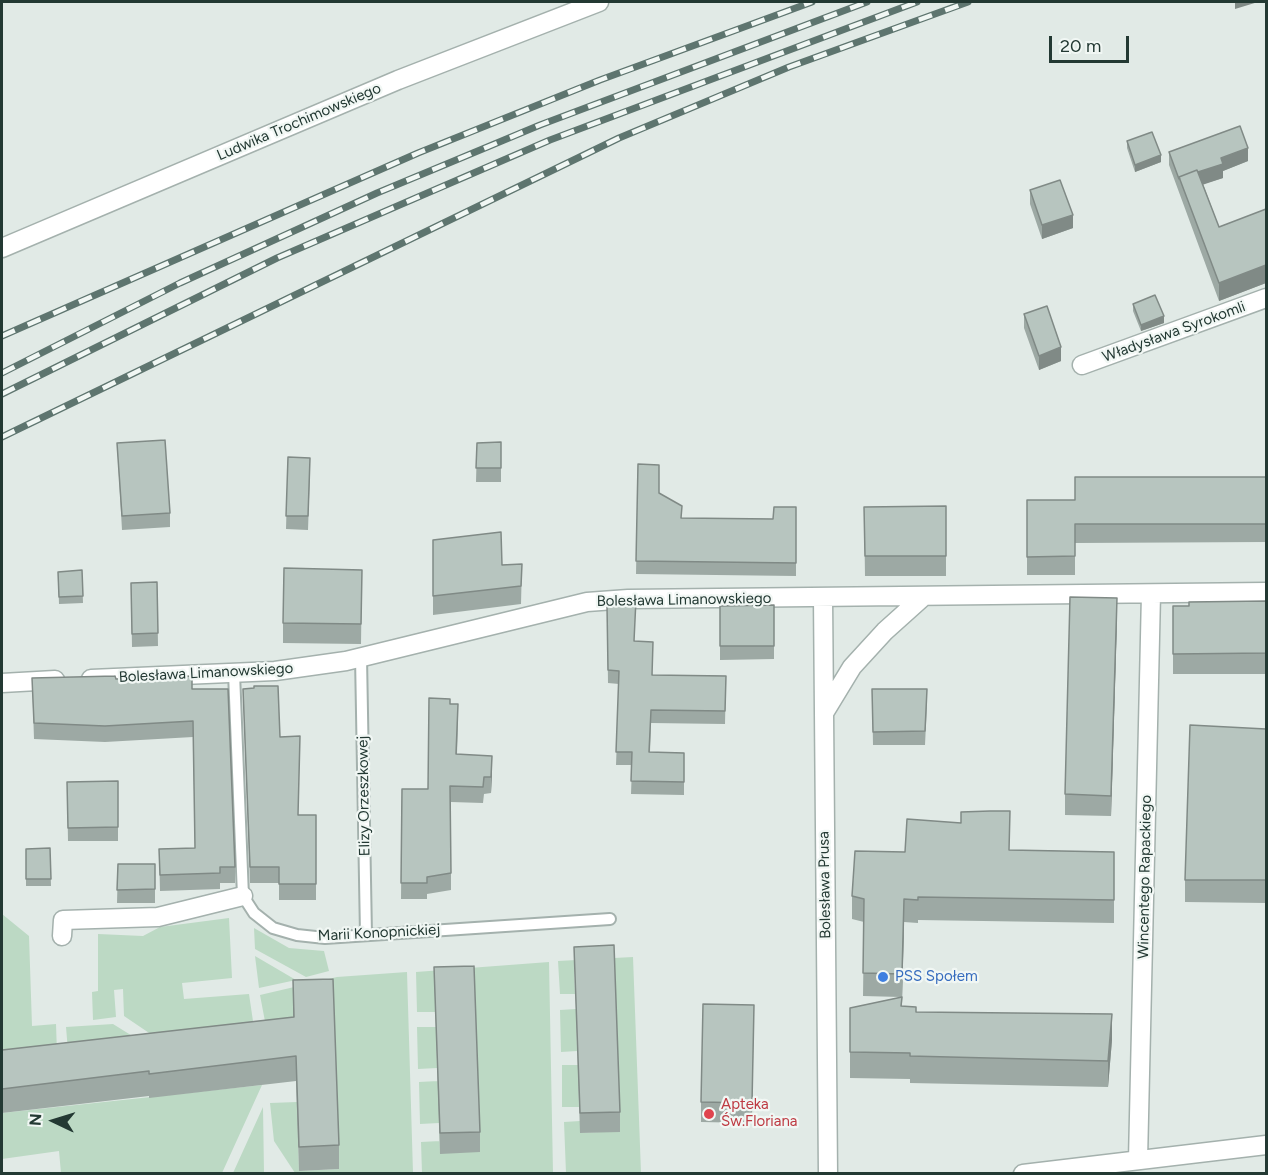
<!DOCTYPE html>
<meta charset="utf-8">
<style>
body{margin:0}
#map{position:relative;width:1268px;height:1175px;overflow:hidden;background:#e1eae6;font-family:Figtree,sans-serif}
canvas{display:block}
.frame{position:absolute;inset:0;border:3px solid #233933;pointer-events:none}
.north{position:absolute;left:24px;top:1091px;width:60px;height:60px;-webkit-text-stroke:4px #f1f7f4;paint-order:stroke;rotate:274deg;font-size:16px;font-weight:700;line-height:24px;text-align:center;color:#233933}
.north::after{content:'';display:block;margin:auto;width:21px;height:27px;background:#233933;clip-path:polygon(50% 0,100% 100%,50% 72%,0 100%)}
.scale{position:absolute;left:1049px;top:36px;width:80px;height:27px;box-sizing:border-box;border:3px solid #233933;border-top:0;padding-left:8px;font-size:18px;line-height:21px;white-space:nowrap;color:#233933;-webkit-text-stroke:4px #f1f7f4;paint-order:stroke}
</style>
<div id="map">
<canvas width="1268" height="1175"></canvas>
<div class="frame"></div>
<div class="north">N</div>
<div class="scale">20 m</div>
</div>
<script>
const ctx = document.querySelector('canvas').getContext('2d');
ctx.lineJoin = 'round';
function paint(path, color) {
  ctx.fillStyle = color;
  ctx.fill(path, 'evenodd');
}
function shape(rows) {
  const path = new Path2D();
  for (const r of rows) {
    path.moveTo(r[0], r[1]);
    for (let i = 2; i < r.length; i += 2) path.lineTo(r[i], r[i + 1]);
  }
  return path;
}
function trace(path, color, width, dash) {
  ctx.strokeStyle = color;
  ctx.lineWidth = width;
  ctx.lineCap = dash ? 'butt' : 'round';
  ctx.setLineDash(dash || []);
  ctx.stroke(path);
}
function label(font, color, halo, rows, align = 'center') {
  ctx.font = font + ' Figtree,sans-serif';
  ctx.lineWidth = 4.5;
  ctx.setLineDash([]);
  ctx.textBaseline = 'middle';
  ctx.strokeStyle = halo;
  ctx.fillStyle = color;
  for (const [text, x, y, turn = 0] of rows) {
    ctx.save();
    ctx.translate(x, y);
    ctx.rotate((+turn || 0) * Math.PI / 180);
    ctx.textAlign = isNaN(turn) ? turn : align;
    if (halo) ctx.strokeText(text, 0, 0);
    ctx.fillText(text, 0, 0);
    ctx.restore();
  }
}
const green = shape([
 [2,914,29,936,32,1026,56,1024,57,1053,2,1058],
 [229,918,232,978,182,983,184,999,249,994,254,1028,158,1039,124,1016,123,989,114,990,116,1017,93,1020,92,992,98,991,98,934,143,936,160,927],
 [254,928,289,948,324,951,329,971,306,977,255,949],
 [255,956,296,980,259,988],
 [633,957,641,1173,566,1173,564,1122,580,1121,580,1133,620,1131,574,967,575,994,560,994,558,961],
 [549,962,553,1173,422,1173,421,1142,440,1141,440,1153,435,987,435,1012,417,1012,416,972],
 [407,972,413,1173,295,1173,274,1141,270,1103,297,1102,299,1171,339,1169,294,1030,267,1032,260,995,337,977],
 [576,1009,577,1051,561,1052,560,1010],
 [113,1024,142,1042,68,1051,66,1027],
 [417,1027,436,1027,437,1068,418,1069],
 [562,1065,578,1065,579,1107,562,1107],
 [438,1081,439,1123,420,1124,419,1082],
 [262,1085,222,1173,61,1173,59,1151,2,1159,2,1113],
 [263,1107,264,1173,233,1173]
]);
const lane = shape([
 [361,657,366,935],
 [234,673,243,896,254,913,273,928,297,935,325,938,610,919]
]);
const street = shape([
 [2,248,398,80,599,2],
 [1082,365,1266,298],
 [823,597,828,1174],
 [91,679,275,671,346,661,587,602,628,599,1266,592],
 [2,683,55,680],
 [824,713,852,667,885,631,924,596],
 [62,936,63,920,158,917,243,896],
 [1138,1160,1151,594],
 [1023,1174,1266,1145]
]);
const rail = shape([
 [2,336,418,153,600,80,812,2],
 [2,373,180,283,377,193,540,125,867,2],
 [2,394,277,258,550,140,917,2],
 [2,437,619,138,789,67,968,2]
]);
const wall = shape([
 [1127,141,1161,162,1135,172,1127,148],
 [1169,152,1248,161,1223,171,1223,178,1203,184,1219,227,1266,209,1266,283,1219,301,1169,165],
 [1030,190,1073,228,1042,239,1030,204],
 [1133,304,1164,323,1141,331,1133,311],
 [1024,314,1061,361,1039,370,1024,328],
 [501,442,501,482,476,482,477,443],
 [117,443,170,513,170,527,122,530],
 [288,457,310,471,308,530,286,529],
 [638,464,659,493,682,518,773,519,796,507,796,576,636,574],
 [1266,477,1266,542,1075,543,1075,575,1027,575,1027,500,1075,500],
 [946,506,946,576,865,576,864,507],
 [433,540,502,565,522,564,521,604,433,615],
 [82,570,83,603,59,604,58,572],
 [362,570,361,644,283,643,283,623],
 [157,582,158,646,132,647,131,583],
 [1266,601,1266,674,1173,674,1173,606,1189,606],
 [774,605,774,659,720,660,720,606],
 [607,606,635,641,653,675,726,676,725,724,651,723,650,752,684,753,684,795,631,794,632,765,616,765,619,684,608,683],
 [1117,618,1111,816,1065,815,1065,794],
 [32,678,116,679,192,689,235,867,235,883,220,883,220,889,160,891,159,849,195,848,193,737,105,742,34,739],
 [243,689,280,737,298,815,316,815,316,900,279,900,279,883,250,883],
 [872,689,927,703,925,745,873,745],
 [450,704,458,721,457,754,492,773,491,793,484,794,483,803,451,802,451,890,427,894,427,899,401,899,402,789,428,789],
 [1266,729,1266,903,1185,902,1185,880],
 [118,781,118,841,68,841,67,782],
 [2,805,3,815,3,835,2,835],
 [50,848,51,886,26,886,26,849],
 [1010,850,1114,852,1114,923,918,920,918,923,904,922,902,1006,916,1012,1112,1040,1108,1087,910,1083,910,1079,850,1078,850,1008,901,997,863,996,864,922,852,919,852,896,905,852],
 [118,864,155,864,155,903,117,903],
 [574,947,620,1112,620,1132,580,1133],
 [434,967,480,1132,480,1152,440,1154],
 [293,980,339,1145,339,1169,299,1171,296,1081,149,1098,149,1096,2,1113,2,1050,293,1017],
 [754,1005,752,1123,701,1122,701,1102]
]);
const shadedWall = shape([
 [1235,2,1258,2,1235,9],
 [1248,148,1248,161,1223,171,1223,178,1184,191,1180,179,1221,158],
 [1161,155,1161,162,1135,172,1135,165],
 [1073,215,1073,228,1042,239,1042,225],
 [1266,265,1266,283,1219,301,1219,283],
 [1164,316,1164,323,1141,331,1141,325],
 [1061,347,1061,361,1039,370,1039,356],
 [1117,598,1117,618,1111,816,1111,796],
 [492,756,492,773,491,793,491,777],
 [904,899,904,922,902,997,902,974],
 [1112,1014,1112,1040,1108,1087,1108,1061]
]);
const building = shape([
 [1240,126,1248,148,1221,158,1223,164,1198,172,1197,170,1179,177,1180,179,1179,179,1169,152,1240,126],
 [1152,132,1161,155,1135,165,1127,141,1152,132],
 [1197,170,1219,227,1266,209,1266,265,1219,283,1179,177,1197,170],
 [1060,180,1073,215,1042,225,1030,190,1060,180],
 [1155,295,1164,316,1141,325,1133,304,1155,295],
 [1047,306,1061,347,1039,356,1024,314,1047,306],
 [165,440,170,513,122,516,117,443,165,440],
 [501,442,501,468,476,468,477,443,501,442],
 [288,457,310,458,308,516,286,516,288,457],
 [638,464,659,465,659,493,682,506,681,518,773,519,774,507,796,507,796,563,636,561,638,464],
 [1075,477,1266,477,1266,524,1075,524,1075,556,1027,557,1027,500,1075,500,1075,477],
 [946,506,946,556,865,556,864,507,946,506],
 [501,532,502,565,522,564,521,586,433,596,433,540,501,532],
 [284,568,362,570,361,624,283,623,284,568],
 [82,570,83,596,59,597,58,572,82,570],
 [157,582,158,633,132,634,131,583,157,582],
 [1070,597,1117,598,1111,796,1065,794,1070,597],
 [615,598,636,599,634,641,653,642,652,675,726,676,725,711,651,710,649,752,684,753,684,782,631,781,632,752,616,752,619,671,608,670,607,606,615,598],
 [1266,601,1266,653,1173,654,1173,606,1189,606,1189,602,1266,601],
 [774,605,774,646,720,646,720,606,774,605],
 [115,676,116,679,192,676,192,689,228,689,235,867,220,867,220,873,160,875,159,849,195,848,193,721,105,726,34,723,32,678,115,676],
 [254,686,278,686,280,737,300,736,298,815,316,815,316,884,279,884,279,867,250,867,243,689,254,688,254,686],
 [872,689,927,689,925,731,873,732,872,689],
 [429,698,450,699,450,704,458,704,456,754,492,756,491,777,484,777,483,787,450,786,451,873,427,877,427,883,401,883,402,789,428,789,429,698],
 [1190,725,1266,729,1266,880,1185,880,1190,725],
 [118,781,118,827,68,828,67,782,118,781],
 [990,811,1010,811,1009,850,1114,852,1114,900,918,897,918,900,904,899,902,974,863,973,864,899,852,896,855,851,905,852,907,819,961,823,961,812,990,811],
 [50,848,51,879,26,879,26,849,50,848],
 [118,864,155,864,155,889,117,890,118,864],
 [614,945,620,1112,580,1113,574,947,614,945],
 [474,966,480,1132,440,1133,434,967,474,966],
 [333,979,339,1145,299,1147,296,1056,149,1074,149,1071,2,1089,2,1050,294,1017,293,980,333,979],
 [902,997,901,1006,916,1007,916,1012,1112,1014,1108,1061,910,1056,910,1053,850,1052,850,1008,902,997],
 [703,1004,754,1005,752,1103,701,1102,703,1004]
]);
const markers = [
 [883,977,6,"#3f7fe0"],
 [709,1114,6,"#e0444e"]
];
const streetNames = [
 ["Ludwika Trochimowskiego",299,122,-23],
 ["Władysława Syrokomli",1174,332,-20],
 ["Bolesława Limanowskiego",684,600,-1],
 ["Bolesława Limanowskiego",206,673,-3],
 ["Elizy Orzeszkowej",364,796,-91],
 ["Wincentego Rapackiego",1145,877,-89],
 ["Bolesława Prusa",825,885,-91],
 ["Marii Konopnickiej",379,933,-3]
];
const shopNames = [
 ["PSS Społem",895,977]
];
const healthNames = [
 ["Apteka",721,1105],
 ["Św.Floriana",721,1122]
];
paint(green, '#bcd9c4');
trace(lane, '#a4b1ad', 14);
trace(street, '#a4b1ad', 21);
trace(lane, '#fff', 10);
trace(street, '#fff', 18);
trace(rail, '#5e756f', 7);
trace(rail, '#f1f7f4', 4.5, [14]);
paint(wall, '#9da9a4');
paint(shadedWall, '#808a86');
paint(building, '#b7c5bf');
trace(building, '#808a86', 1.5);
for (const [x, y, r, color] of markers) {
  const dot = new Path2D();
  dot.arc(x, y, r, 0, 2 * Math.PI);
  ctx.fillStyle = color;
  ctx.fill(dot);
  trace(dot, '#f1f7f4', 2);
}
label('15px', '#233933', '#f1f7f4', streetNames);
label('15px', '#366cbe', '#f1f7f4', shopNames, 'left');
label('15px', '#be3a42', '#f1f7f4', healthNames, 'left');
</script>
